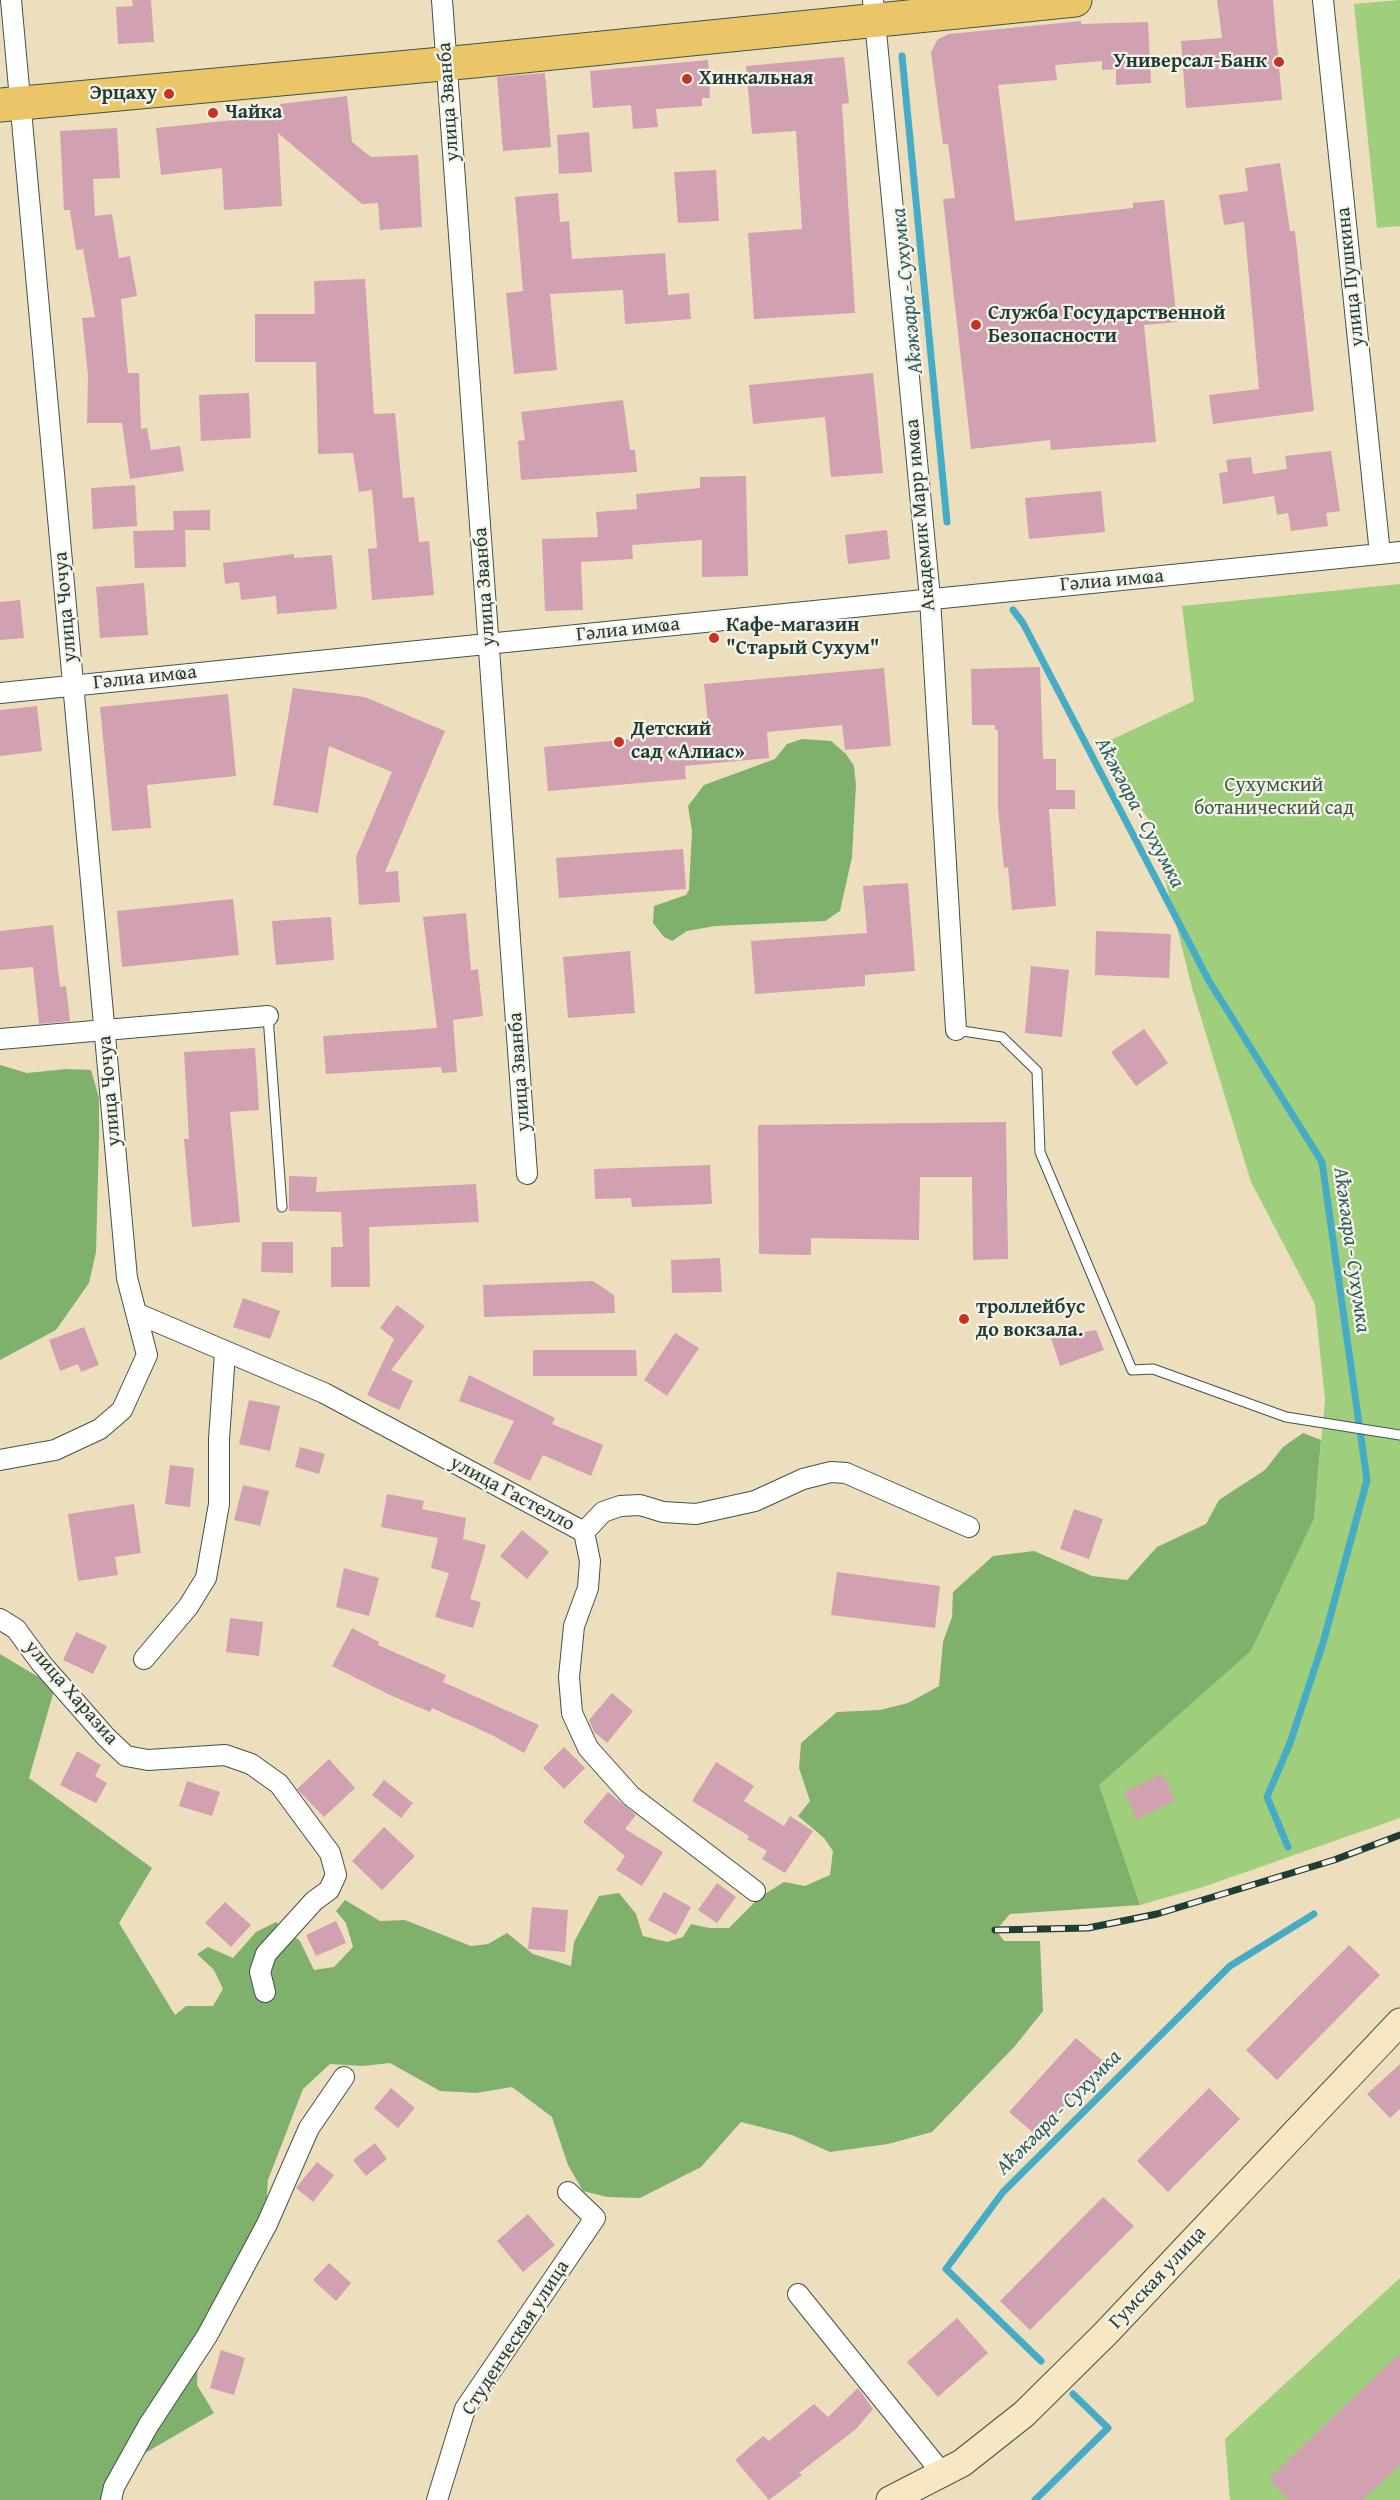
<!DOCTYPE html>
<meta charset="utf-8">
<style>
body{margin:0}
canvas{display:block;background:#eddfbd}
</style>
<canvas width="1400" height="2500"></canvas>
<script>
const ctx = document.querySelector('canvas').getContext('2d');
ctx.lineJoin = 'round';
function paint(path, color) {
  ctx.fillStyle = color;
  ctx.fill(path, 'evenodd');
}
function shape(rows) {
  const path = new Path2D();
  for (const r of rows) {
    path.moveTo(r[0], r[1]);
    for (let i = 2; i < r.length; i += 2) path.lineTo(r[i], r[i + 1]);
  }
  return path;
}
function trace(path, color, width, dash) {
  ctx.strokeStyle = color;
  ctx.lineWidth = width;
  ctx.lineCap = dash ? 'butt' : 'round';
  ctx.setLineDash(dash || []);
  ctx.stroke(path);
}
function label(font, color, halo, rows, align = 'center') {
  ctx.font = font + ' "Gentium Book Plus",serif';
  ctx.lineWidth = 4.5;
  ctx.setLineDash([]);
  ctx.textBaseline = 'middle';
  ctx.strokeStyle = halo;
  ctx.fillStyle = color;
  for (const [text, x, y, turn = 0] of rows) {
    ctx.save();
    ctx.translate(x, y);
    ctx.rotate((+turn || 0) * Math.PI / 180);
    ctx.textAlign = isNaN(turn) ? turn : align;
    if (halo) ctx.strokeText(text, 0, 0);
    ctx.fillText(text, 0, 0);
    ctx.restore();
  }
}
const green = shape([
 [1400,0,1400,226,1377,228,1354,4],
 [1400,584,1400,1818,1203,1887,1140,1905,1098,1785,1251,1651,1314,1519,1325,1400,1315,1304,1251,1182,1192,988,1151,823,1098,746,1194,701,1182,606],
 [1400,2278,1400,2500,1230,2500,1225,2439]
]);
const forest = shape([
 [802,739,831,741,846,754,854,766,856,785,852,857,840,911,825,921,715,926,687,931,672,941,664,937,653,923,654,906,686,895,689,890,692,831,688,806,704,785,775,759,787,744],
 [0,1065,27,1073,66,1069,91,1070,99,1098,99,1137,96,1252,89,1283,56,1330,0,1360],
 [1303,1433,1321,1440,1314,1519,1251,1651,1099,1785,1140,1905,1010,1914,996,1930,1004,1941,1040,1941,1043,2011,1015,2046,932,2132,888,2144,830,2152,792,2135,741,2122,701,2167,640,2198,607,2197,583,2191,568,2165,552,2117,512,2087,476,2093,440,2091,390,2063,363,2066,330,2064,303,2089,268,2180,266,2206,199,2330,197,2385,214,2413,140,2456,112,2500,0,2500,0,1654,55,1687,29,1778,152,1868,119,1923,175,2015,186,2006,213,2006,223,1989,214,1970,197,1954,208,1947,233,1958,256,1932,276,1922,300,1941,314,1970,334,1967,353,1947,346,1923,336,1911,345,1900,380,1921,405,1920,471,1946,488,1944,507,1933,533,1954,571,1966,574,1942,599,1896,619,1893,636,1914,643,1936,667,1942,683,1937,691,1924,709,1928,729,1928,760,1897,784,1882,805,1886,830,1875,833,1851,824,1838,798,1816,810,1801,799,1768,801,1743,837,1712,880,1710,908,1703,939,1686,943,1642,952,1617,953,1592,993,1556,1034,1551,1092,1576,1127,1580,1157,1547,1206,1524,1219,1500,1265,1470,1283,1447]
]);
const stream = shape([
 [902,56,947,522],
 [1013,610,1023,623,1209,981,1322,1162,1367,1480,1323,1643,1290,1743,1267,1797,1288,1847],
 [1041,2361,946,2269,1003,2192,1230,1966,1314,1914],
 [1035,2500,1108,2428,1073,2394]
]);
const building = shape([
 [132,0,151,0,154,42,118,44,116,7,133,6],
 [1217,0,1273,0,1282,100,1186,108,1181,41,1222,38],
 [1081,21,1081,24,1148,22,1151,83,1116,85,1116,69,1102,70,1102,61,1055,65,1057,80,998,85,1015,221,1133,208,1133,203,1164,200,1177,322,1144,325,1156,442,1051,450,1050,440,971,449,943,199,955,198,948,144,943,144,931,52,938,39,949,34],
 [844,57,849,103,842,104,855,313,754,319,748,233,802,229,796,131,752,134,746,66],
 [708,60,710,98,702,98,702,106,656,109,658,127,633,129,631,105,593,108,590,71],
 [545,73,551,147,503,151,497,77],
 [347,96,352,142,371,157,418,155,422,227,380,230,378,203,362,204,278,133,282,206,224,210,222,168,161,175,156,128,282,115,280,104],
 [117,128,120,178,93,179,95,216,112,214,119,258,130,256,137,296,121,299,128,373,139,373,141,429,147,428,151,450,180,446,184,471,130,479,122,423,87,423,88,375,82,318,95,317,83,249,76,250,70,210,64,210,60,131],
 [589,132,592,172,559,174,557,135],
 [1280,163,1290,231,1295,231,1314,411,1213,424,1209,395,1259,389,1244,222,1224,225,1219,195,1248,191,1245,168],
 [716,170,719,221,678,223,674,172],
 [558,193,560,222,569,221,572,259,665,253,668,295,689,293,691,319,625,324,623,290,550,294,557,370,514,374,506,293,523,291,515,197],
 [365,279,374,414,395,413,403,498,414,497,419,542,429,541,434,595,372,600,368,549,377,548,372,490,359,492,353,453,318,454,316,362,255,362,255,314,315,314,314,281],
 [873,373,883,473,831,477,825,417,753,424,749,385],
 [249,393,251,438,201,441,199,395],
 [623,400,630,450,635,450,637,472,521,480,518,441,525,440,521,412],
 [1331,451,1340,511,1326,513,1328,526,1291,531,1288,513,1277,515,1274,496,1223,504,1219,473,1228,472,1226,460,1251,457,1253,474,1287,469,1285,456],
 [746,476,748,576,702,577,702,540,632,545,633,559,581,562,583,610,545,611,542,539,598,537,596,512,637,509,636,494,700,488,700,477],
 [135,485,137,526,93,529,91,488],
 [1101,491,1105,532,1029,539,1025,498],
 [210,510,210,530,185,530,186,567,135,568,133,531,174,530,173,511],
 [887,530,890,559,848,564,845,535],
 [294,554,294,558,332,555,337,609,277,614,276,596,241,600,239,582,225,584,223,563],
 [144,583,148,635,100,638,96,587],
 [20,600,24,638,0,640,0,602],
 [1040,667,1043,759,1056,759,1056,790,1075,790,1075,809,1049,809,1056,906,1012,910,1008,867,1004,868,998,809,998,730,995,730,995,725,972,725,971,669],
 [884,668,891,746,845,750,842,725,767,732,769,758,685,766,686,779,548,791,544,747,709,732,704,684],
 [293,688,365,697,445,731,385,872,398,871,400,902,359,905,356,857,392,772,329,746,318,813,273,805],
 [228,694,236,776,147,785,151,828,112,831,100,707],
 [37,706,42,751,0,756,0,710],
 [683,849,686,889,559,898,556,858],
 [908,883,915,971,865,975,865,986,755,994,751,941,867,933,863,886],
 [233,899,239,955,122,967,117,911],
 [466,913,471,970,478,969,483,1016,453,1020,457,1072,442,1073,441,1067,326,1074,323,1036,437,1028,423,917],
 [331,917,334,960,276,965,272,921],
 [53,925,60,987,66,986,70,1021,39,1024,33,967,0,970,0,931],
 [1096,931,1171,934,1169,978,1095,975],
 [630,951,635,1013,568,1018,563,957],
 [1031,966,1069,970,1062,1037,1025,1033],
 [1144,1029,1168,1063,1136,1086,1111,1052],
 [255,1048,259,1110,230,1112,240,1222,192,1227,184,1139,189,1139,184,1052],
 [1006,1122,1008,1259,973,1260,972,1177,920,1177,919,1240,811,1238,811,1255,759,1254,758,1125],
 [710,1165,712,1204,632,1207,631,1198,595,1199,594,1169],
 [289,1176,317,1177,316,1192,476,1184,479,1222,369,1227,370,1287,331,1287,331,1247,343,1247,341,1212,289,1211],
 [262,1242,293,1242,293,1273,261,1272],
 [720,1258,722,1292,672,1293,671,1260],
 [593,1281,614,1295,615,1313,484,1317,483,1285],
 [243,1298,280,1311,270,1339,233,1327],
 [397,1305,425,1326,391,1370,413,1381,399,1410,367,1395,394,1339,380,1328],
 [84,1327,99,1365,81,1372,78,1364,60,1371,49,1340],
 [1096,1330,1104,1350,1060,1366,1051,1338],
 [675,1333,699,1348,667,1396,644,1380],
 [533,1350,636,1350,637,1376,533,1376],
 [469,1375,555,1418,552,1424,603,1445,591,1476,543,1455,530,1481,493,1463,514,1421,459,1401],
 [249,1400,280,1406,270,1451,239,1444],
 [300,1447,325,1454,319,1474,295,1467],
 [170,1465,194,1468,190,1507,165,1504],
 [243,1485,269,1491,260,1526,234,1520],
 [387,1494,424,1501,422,1509,466,1518,463,1539,486,1545,470,1599,481,1602,473,1628,435,1617,449,1573,431,1568,438,1538,381,1527],
 [134,1504,141,1553,115,1557,118,1575,78,1581,68,1514],
 [1074,1509,1103,1519,1089,1559,1060,1549],
 [522,1530,549,1552,527,1579,500,1556],
 [344,1568,379,1578,369,1616,336,1607],
 [837,1572,940,1586,935,1628,831,1615],
 [230,1618,263,1622,259,1656,226,1652],
 [352,1628,379,1642,378,1645,446,1675,443,1682,539,1725,524,1753,492,1735,432,1708,430,1712,390,1695,332,1666],
 [76,1632,107,1646,93,1674,63,1660],
 [612,1693,633,1711,607,1743,594,1732,589,1720],
 [564,1747,585,1768,564,1789,543,1768],
 [77,1751,101,1765,95,1776,107,1783,96,1803,60,1785],
 [329,1759,355,1788,324,1817,297,1789],
 [716,1762,754,1786,744,1801,784,1826,790,1816,813,1831,785,1873,762,1859,767,1851,747,1839,749,1836,692,1801],
 [1162,1774,1175,1800,1137,1819,1124,1792],
 [384,1780,413,1803,401,1818,372,1795],
 [187,1781,220,1792,212,1816,179,1806],
 [608,1792,636,1815,625,1829,663,1852,642,1886,616,1870,625,1856,583,1822],
 [384,1827,415,1856,382,1890,352,1861],
 [717,1883,736,1897,717,1923,698,1910],
 [664,1892,691,1907,676,1935,648,1920],
 [225,1902,251,1925,231,1947,205,1923],
 [532,1907,568,1910,565,1952,528,1949],
 [336,1921,346,1943,316,1956,306,1935],
 [1349,1945,1380,1975,1277,2080,1246,2050],
 [1076,2038,1104,2062,1037,2136,1009,2112],
 [1400,2064,1400,2109,1390,2118,1367,2094],
 [391,2088,415,2108,398,2128,374,2108],
 [1209,2088,1240,2119,1168,2192,1137,2161],
 [375,2143,387,2159,366,2176,353,2160],
 [317,2162,334,2175,313,2202,296,2188],
 [1103,2197,1134,2226,1030,2330,1000,2301],
 [528,2214,555,2245,523,2272,497,2241],
 [329,2263,351,2283,336,2301,313,2280],
 [957,2318,988,2353,938,2397,907,2362],
 [221,2350,245,2358,234,2395,210,2388],
 [1400,2353,1400,2464,1363,2500,1289,2500,1269,2479],
 [858,2388,873,2409,856,2429,799,2473,802,2475,769,2500,735,2460,763,2436,769,2441,814,2404,828,2417]
]);
const lane = shape([
 [268,1016,282,1207],
 [956,1030,1002,1037,1037,1071,1040,1152,1132,1370,1153,1369,1286,1417,1400,1435]
]);
const street = shape([
 [442,0,527,1174],
 [873,0,930,598,956,1030],
 [1323,0,1380,554],
 [0,693,1400,552],
 [0,1039,268,1016],
 [136,1313,324,1393,584,1532,590,1561,588,1588,574,1626,569,1677,572,1713,588,1748,631,1796,755,1891],
 [0,1460,55,1450,100,1429,122,1410,147,1355,127,1278,11,0],
 [584,1532,603,1512,620,1506,640,1505,663,1512,696,1514,755,1501,803,1479,831,1472,846,1473,969,1527],
 [0,1619,16,1629,41,1663,106,1737,126,1756,148,1760,225,1755,251,1764,279,1784,330,1853,336,1875,329,1890,314,1901,266,1954,260,1972,265,1992],
 [144,1659,188,1607,206,1578,219,1504,219,1439,225,1353],
 [798,2294,942,2473],
 [111,2500,114,2487,148,2426,207,2336,267,2224,309,2128,344,2077],
 [437,2500,465,2409,595,2218,568,2192]
]);
const secondary = shape([
 [890,2500,962,2463,1024,2414,1105,2334,1400,2022]
]);
const highway = shape([
 [0,105,474,61,1075,0]
]);
const rail = shape([
 [995,1930,1088,1928,1157,1914,1334,1860,1400,1835]
]);
const markers = [
 [1279,62,6,"#c8321e"],
 [687,79,6,"#c8321e"],
 [169,94,6,"#c8321e"],
 [213,113,6,"#c8321e"],
 [976,325,6,"#c8321e"],
 [714,638,6,"#c8321e"],
 [619,742,6,"#c8321e"],
 [964,1319,6,"#c8321e"]
];
const poiNames = [
 ["Универсал-Банк",1267,62,"right"],
 ["Хинкальная",699,79],
 ["Эрцаху",157,94,"right"],
 ["Чайка",225,113],
 ["Служба Государственной",988,314],
 ["Безопасности",988,337],
 ["Кафе-магазин",726,626],
 ["\"Старый Сухум\"",726,649],
 ["Детский",631,730],
 ["сад «Алиас»",631,753],
 ["троллейбус",976,1308],
 ["до вокзала.",976,1331]
];
const streetNames = [
 ["улица Званба",449,102,-94],
 ["улица Пушкина",1351,277,-96],
 ["Академик Марр имҩа",921,515,-95],
 ["Гәлиа имҩа",1112,581,-5],
 ["улица Званба",485,587,-94],
 ["улица Чочуа",66,607,-95],
 ["Гәлиа имҩа",628,630,-6],
 ["Гәлиа имҩа",145,678,-6],
 ["улица Званба",520,1072,-94],
 ["улица Чочуа",110,1091,-95],
 ["улица Гастелло",512,1494,28],
 ["улица Харазиа",71,1693,49],
 ["Гумская улица",1158,2278,-47],
 ["Студенческая улица",516,2338,-57]
];
const parkNames = [
 ["Сухумский",1274,786],
 ["ботанический сад",1274,809]
];
const waterNames = [
 ["Аҟәкәара - Сухумка",908,291,-96],
 ["Аҟәкәара - Сухумка",1139,813,62],
 ["Аҟәкәара - Сухумка",1351,1250,82],
 ["Аҟәкәара - Сухумка",1059,2113,-45]
];
paint(green, '#9fce7c');
paint(forest, '#7fb16c');
trace(stream, '#46acc6', 7);
paint(building, '#d1a1b1');
trace(lane, '#3e5549', 11);
trace(street, '#3e5549', 22);
trace(secondary, '#3e5549', 29);
trace(highway, '#3e5549', 35);
trace(lane, '#fff', 9);
trace(street, '#fff', 20);
trace(secondary, '#f7e8c3', 27);
trace(highway, '#ebc669', 33);
trace(rail, '#1f3d34', 7);
trace(rail, '#f7f3e8', 4.5, [14]);
for (const [x, y, r, color] of markers) {
  const dot = new Path2D();
  dot.arc(x, y, r, 0, 2 * Math.PI);
  ctx.fillStyle = color;
  ctx.fill(dot);
  trace(dot, '#f7f3e8', 2);
}
label('bold 20px', '#1f3d34', '#f7f3e8', poiNames, 'left');
label('20px', '#1f3d34', '#f7f3e8', streetNames);
label('20px', '#395a42', '#f7f3e8', parkNames);
label('italic 21px', '#2b5e60', '#f7f3e8', waterNames);
</script>
